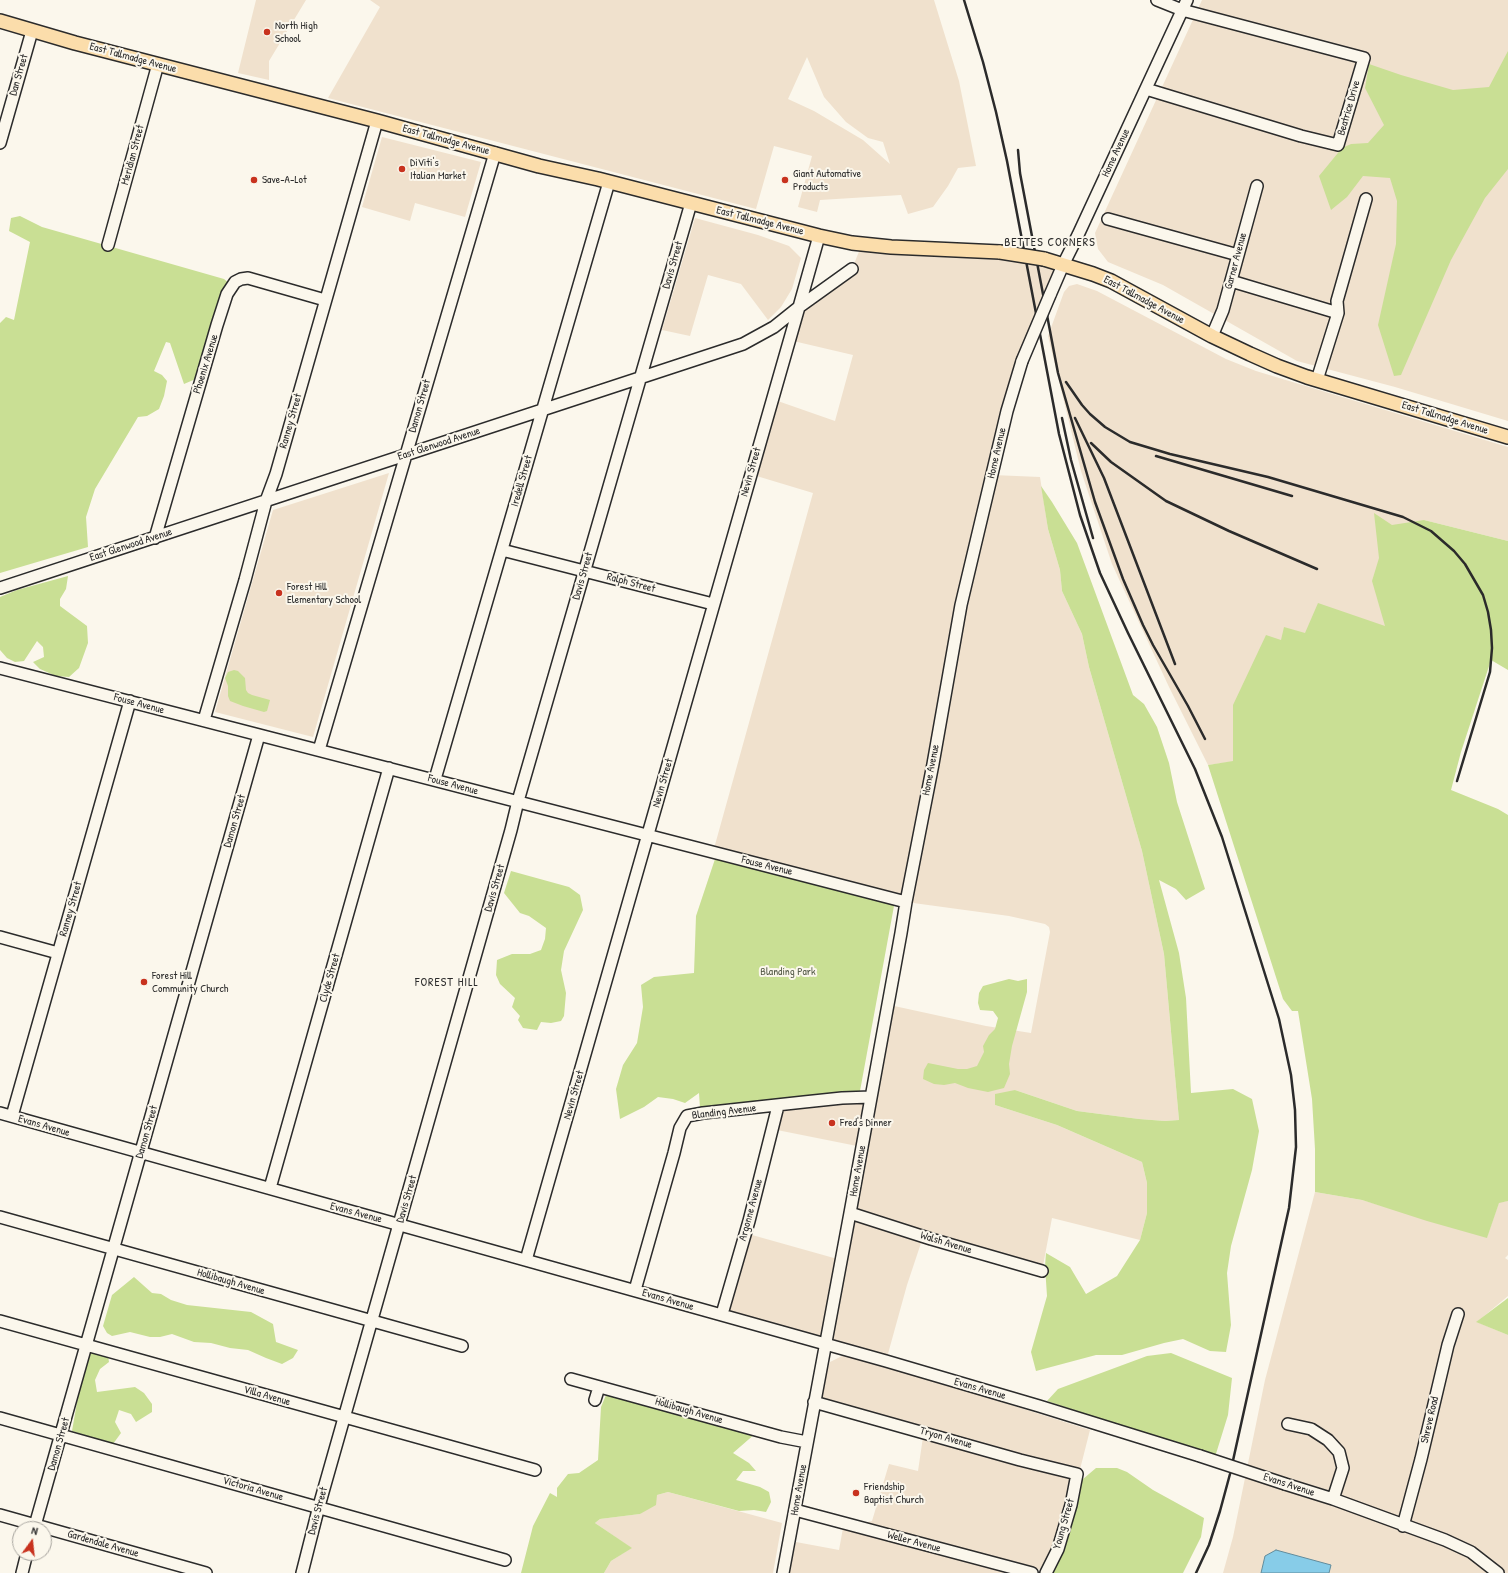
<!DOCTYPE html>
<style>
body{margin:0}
#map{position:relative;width:1508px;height:1573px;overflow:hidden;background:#fbf7ec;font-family:"Patrick Hand",sans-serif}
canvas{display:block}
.north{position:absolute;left:12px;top:1521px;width:40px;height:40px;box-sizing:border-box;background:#fbf7ec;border:1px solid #a8a59f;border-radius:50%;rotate:15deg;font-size:11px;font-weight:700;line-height:16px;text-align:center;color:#2b2b2b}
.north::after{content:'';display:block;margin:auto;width:14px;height:18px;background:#c8321e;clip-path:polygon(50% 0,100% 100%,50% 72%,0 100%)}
</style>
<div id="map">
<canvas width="1508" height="1573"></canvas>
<div class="north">N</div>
</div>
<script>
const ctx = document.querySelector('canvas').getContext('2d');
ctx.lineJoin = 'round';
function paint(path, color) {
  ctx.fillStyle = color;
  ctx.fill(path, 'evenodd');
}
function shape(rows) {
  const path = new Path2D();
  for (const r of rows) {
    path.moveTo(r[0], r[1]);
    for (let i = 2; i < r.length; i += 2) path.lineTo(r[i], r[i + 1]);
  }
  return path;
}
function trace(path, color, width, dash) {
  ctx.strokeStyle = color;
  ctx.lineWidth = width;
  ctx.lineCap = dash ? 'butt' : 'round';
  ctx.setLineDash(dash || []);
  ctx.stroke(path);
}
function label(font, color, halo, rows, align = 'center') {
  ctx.font = font + ' "Patrick Hand",sans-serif';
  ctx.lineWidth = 4;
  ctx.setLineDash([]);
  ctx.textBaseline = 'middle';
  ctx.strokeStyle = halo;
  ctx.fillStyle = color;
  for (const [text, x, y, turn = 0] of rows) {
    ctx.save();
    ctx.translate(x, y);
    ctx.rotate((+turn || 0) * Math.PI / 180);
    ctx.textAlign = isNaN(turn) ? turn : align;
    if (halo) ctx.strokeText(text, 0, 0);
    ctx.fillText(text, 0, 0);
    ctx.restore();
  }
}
const built = shape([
 [256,0,306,0,269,61,269,80,238,73],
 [370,0,934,0,959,81,976,166,958,168,948,186,933,207,908,214,901,195,820,200,817,212,798,207,812,156,774,146,756,209,328,98,380,7],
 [807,57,824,97,846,122,868,138,883,142,890,164,863,140,814,111,788,99],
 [1202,0,1508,0,1508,421,1395,387,1297,361,1163,285,1108,262,1098,249,1095,233],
 [382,137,481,162,465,217,415,203,410,221,362,207],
 [695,218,758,235,789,246,801,258,792,289,781,307,768,320,741,284,708,275,690,336,662,330],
 [862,244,1063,265,1032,337,993,475,1040,477,1048,529,1060,570,1062,591,1082,634,1089,667,1142,851,1164,954,1179,1120,1165,1121,1139,1119,1077,1111,1015,1090,995,1105,1057,1125,1142,1162,1147,1183,1147,1213,1140,1240,1052,1218,1042,1271,923,1237,907,1285,886,1361,722,1314,745,1233,841,1260,862,1147,772,1129,778,1106,871,1097,885,1004,986,1026,1031,1033,1050,932,1049,927,1045,924,1009,916,906,902,713,852,813,493,750,474,772,399,835,421,853,355,789,340,799,307,852,269],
 [1077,284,1097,291,1226,359,1256,371,1508,447,1508,541,1424,520,1439,591,1276,756,1208,765,1169,687,1112,564,1081,471,1048,336,1064,292,1069,286],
 [389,473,313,737,215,712,273,510],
 [1315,1192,1362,1200,1487,1237,1499,1202,1508,1201,1508,1255,1505,1258,1508,1260,1508,1296,1477,1322,1508,1335,1508,1573,1223,1573,1233,1537,1265,1380],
 [854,1355,1090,1430,1076,1485,1048,1572,1034,1568,1034,1573,789,1573,796,1542,839,1550,843,1528,872,1521,889,1464,918,1471,923,1437,820,1401,824,1379,830,1362,842,1356],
 [668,1492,782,1523,773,1573,604,1573,611,1561,631,1548,595,1523,600,1519,640,1514,657,1495]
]);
const green = shape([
 [1508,51,1508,169,1485,198,1451,260,1401,375,1394,376,1378,325,1396,244,1397,201,1390,178,1363,176,1347,197,1331,210,1319,176,1342,148,1351,144,1368,143,1384,125,1365,88,1369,64,1401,75,1453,90,1489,87],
 [20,216,42,227,224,279,230,284,198,378,184,384,170,343,166,342,154,371,162,375,167,381,164,396,159,409,147,416,138,417,95,489,86,517,88,547,0,573,0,323,6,317,14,320,30,242,9,231,11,218],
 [1041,486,1052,502,1077,543,1133,695,1144,704,1157,727,1169,763,1177,802,1205,889,1186,900,1176,889,1159,880,1179,953,1186,998,1191,1093,1233,1089,1252,1099,1259,1131,1252,1170,1231,1246,1227,1273,1231,1325,1226,1352,1210,1351,1183,1339,1164,1343,1122,1355,1096,1355,1036,1371,1031,1352,1047,1296,1045,1266,1046,1253,1070,1267,1086,1294,1117,1276,1140,1240,1147,1213,1147,1183,1142,1162,1057,1125,995,1105,995,1094,1015,1090,1077,1111,1139,1119,1165,1121,1179,1120,1164,954,1142,851,1089,667,1082,634,1062,591,1060,570,1048,529],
 [1374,513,1392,525,1424,520,1508,541,1508,670,1491,660,1461,752,1451,790,1498,809,1508,815,1508,1201,1499,1203,1487,1238,1427,1221,1362,1200,1315,1192,1315,1149,1312,1099,1298,1011,1292,1011,1283,999,1208,765,1233,761,1233,705,1266,635,1281,640,1284,627,1305,633,1318,603,1385,626,1372,581,1379,558],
 [68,576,66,589,60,599,60,606,87,626,88,643,79,668,69,677,56,676,40,669,33,662,44,657,43,647,37,641,24,661,15,662,7,658,0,650,0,597,17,590],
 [234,670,238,671,245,678,246,690,248,693,252,695,270,700,267,711,264,712,243,706,230,701,228,696,228,686,225,678,228,672],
 [716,856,891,903,894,906,860,1091,764,1102,700,1108,699,1093,685,1103,673,1099,658,1097,644,1107,620,1119,616,1089,623,1065,637,1043,643,1007,641,985,654,977,694,973,696,916],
 [511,871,569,887,580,895,583,910,564,951,561,970,566,993,564,1016,561,1021,551,1023,541,1022,537,1030,523,1028,518,1020,520,1016,512,1007,515,998,500,984,496,975,497,960,512,954,530,954,541,950,545,939,546,928,529,916,520,913,504,893],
 [1009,979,1018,981,1027,979,1027,992,1012,1046,1009,1064,1010,1074,1004,1088,988,1092,968,1088,955,1083,944,1085,934,1084,923,1079,924,1070,928,1063,958,1069,967,1069,977,1066,984,1052,983,1046,989,1035,995,1029,998,1018,993,1011,980,1010,978,1003,979,993,983,986],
 [134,1277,152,1293,161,1294,171,1300,187,1305,251,1312,273,1324,276,1342,298,1350,293,1358,282,1364,266,1358,248,1350,230,1348,211,1343,194,1342,172,1334,160,1337,150,1337,130,1332,112,1336,107,1333,103,1326,112,1295],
 [1508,1298,1508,1335,1476,1322],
 [93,1350,108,1356,109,1362,100,1369,95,1380,97,1392,135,1387,144,1393,152,1404,152,1412,136,1422,131,1414,119,1410,115,1422,121,1433,113,1444,72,1431,80,1385,88,1356],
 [1171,1353,1232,1378,1228,1415,1215,1457,1047,1401,1058,1389,1147,1356],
 [606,1395,664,1407,756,1433,733,1453,749,1463,756,1471,743,1471,736,1480,760,1487,769,1492,771,1502,766,1512,754,1510,739,1511,668,1492,657,1495,656,1505,640,1514,600,1519,595,1523,632,1548,611,1561,604,1573,521,1573,533,1526,550,1493,557,1497,557,1488,568,1474,579,1473,598,1460,601,1407],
 [1096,1468,1117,1468,1127,1472,1153,1490,1204,1518,1201,1537,1183,1573,1047,1573,1076,1485]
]);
const water = shape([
 [1276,1550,1331,1565,1329,1573,1261,1573,1265,1556,1276,1550]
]);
const minor = shape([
 [1146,89,1301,136,1338,145,1364,58,1182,10,1157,0],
 [0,143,32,31],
 [1108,219,1238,255],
 [108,245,158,64],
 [1231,281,1338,313],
 [1050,295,1063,265,1078,235,1187,0],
 [1212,336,1223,310,1257,186],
 [1317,380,1338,313,1337,301,1366,199],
 [155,538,217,325,227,294,235,282,241,279,248,278,325,300],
 [502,550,713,604],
 [0,588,743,344,774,327,799,307,819,236],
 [0,668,906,902],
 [204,720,245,580,266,501,276,474,377,121],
 [319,750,495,153],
 [435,779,609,182],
 [0,937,58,953],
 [0,1113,886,1361,1039,1406,1200,1456],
 [12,1116,130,701],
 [270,1188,389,768],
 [850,1213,931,1239,1042,1271],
 [0,1217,462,1346],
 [526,1260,799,307,852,269],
 [635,1290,674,1153,680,1128,687,1116,703,1113,804,1102,842,1098,871,1097],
 [722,1314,749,1221,778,1106],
 [0,1321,535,1470],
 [571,1379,781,1437,807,1442],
 [595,1400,599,1387],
 [814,1402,1020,1460,1077,1474,1071,1505,1058,1549,1046,1573],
 [0,1418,505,1560],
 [1288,1424,1311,1429,1328,1440,1339,1452,1343,1468,1333,1499],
 [1285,1484,1333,1499,1445,1540,1471,1552,1498,1573],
 [795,1510,1032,1573],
 [0,1515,206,1573],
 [1403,1526,1421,1459,1448,1345,1458,1314],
 [34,1529,259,735],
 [22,1573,27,1553],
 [302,1573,319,1506,511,830,518,801,691,203],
 [783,1573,850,1213,901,933,906,902,933,764,961,605,1007,411,1022,361]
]);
const major = shape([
 [0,21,75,43,377,121,539,166,598,179,819,236,852,243,891,247,1000,252],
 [1044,259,1093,274,1111,281,1212,336,1250,354,1277,366,1307,377,1508,437]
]);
const rail = shape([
 [964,0,983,62,996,112,1007,161,1059,434,1080,515,1100,573,1128,633,1195,769,1222,837,1279,1019,1291,1075,1295,1110,1296,1147,1289,1208,1230,1474,1220,1511,1209,1545,1196,1573],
 [1018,150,1020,173,1058,373,1095,502,1123,579,1143,625,1153,645,1188,706,1205,739],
 [1066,382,1082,405,1090,414,1105,427,1130,442,1170,454,1268,477,1403,517,1431,531,1454,551,1465,564,1483,595,1488,612,1491,630,1492,648,1490,672,1457,781],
 [1062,418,1071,460,1093,538],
 [1075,418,1104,478,1175,664],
 [1091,443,1111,462,1166,501,1229,531,1317,569],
 [1156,456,1292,496]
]);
const minorBridge = shape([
 [1022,361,1050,295],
 [1200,1456,1285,1484]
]);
const majorBridge = shape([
 [1000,252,1044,259]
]);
const markers = [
 [267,32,4,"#c8321e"],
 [402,169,4,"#c8321e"],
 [254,180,4,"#c8321e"],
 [785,180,4,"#c8321e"],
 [279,593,4,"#c8321e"],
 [144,982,4,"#c8321e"],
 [832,1123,4,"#c8321e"],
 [856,1493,4,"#c8321e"]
];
const poiNames = [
 ["North High",275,26],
 ["School",275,39],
 ["DiViti's",410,163],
 ["Italian Market",410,176],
 ["Giant Automative",793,174],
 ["Products",793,187],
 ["Save-A-Lot",262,180],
 ["Forest Hill",287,587],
 ["Elementary School",287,600],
 ["Forest Hill",152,976],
 ["Community Church",152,989],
 ["Fred's Dinner",840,1123],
 ["Friendship",864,1487],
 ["Baptist Church",864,1500]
];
const streetNames = [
 ["East Tallmadge Avenue",133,58,15],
 ["Dan Street",19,75,-74],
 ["Beatrice Drive",1349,108,-74],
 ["East Tallmadge Avenue",446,140,15],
 ["Home Avenue",1116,153,-65],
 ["Meridian Street",133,155,-75],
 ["East Tallmadge Avenue",760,221,14],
 ["Garner Avenue",1236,261,-75],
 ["Davis Street",673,265,-74],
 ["East Tallmadge Avenue",1144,300,28],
 ["Phoenix Avenue",206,364,-73],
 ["Damon Street",420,406,-74],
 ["East Tallmadge Avenue",1445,418,17],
 ["Ranney Street",291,421,-74],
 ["East Glenwood Avenue",439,444,-18],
 ["Home Avenue",997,453,-77],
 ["Nevin Street",751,472,-74],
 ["Iredell Street",522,481,-74],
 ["East Glenwood Avenue",131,545,-18],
 ["Davis Street",583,576,-74],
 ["Ralph Street",631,583,15],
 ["Fouse Avenue",139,704,15],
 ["Home Avenue",931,770,-79],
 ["Nevin Street",663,783,-74],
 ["Fouse Avenue",453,785,15],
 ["Damon Street",235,821,-74],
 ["Fouse Avenue",767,866,14],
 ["Davis Street",495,888,-74],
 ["Ranney Street",71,909,-74],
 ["Clyde Street",330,978,-74],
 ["Nevin Street",574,1095,-74],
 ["Blanding Avenue",724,1112,-7],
 ["Evans Avenue",44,1126,16],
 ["Damon Street",147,1132,-74],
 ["Home Avenue",858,1171,-80],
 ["Davis Street",407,1199,-74],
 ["Argonne Avenue",751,1210,-75],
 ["Evans Avenue",356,1213,15],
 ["Walsh Avenue",946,1243,17],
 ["Hollibaugh Avenue",231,1282,16],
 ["Evans Avenue",668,1300,16],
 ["Evans Avenue",980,1389,16],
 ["Villa Avenue",267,1396,16],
 ["Hollibaugh Avenue",689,1411,16],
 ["Shreve Road",1430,1420,-77],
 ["Tryon Avenue",946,1438,16],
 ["Damon Street",59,1444,-74],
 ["Evans Avenue",1289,1485,18],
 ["Victoria Avenue",253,1489,16],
 ["Home Avenue",799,1490,-80],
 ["Davis Street",318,1511,-75],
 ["Young Street",1064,1524,-74],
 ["Weller Avenue",914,1542,15],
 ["Gardendale Avenue",103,1544,16]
];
const parkNames = [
 ["Blanding Park",788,972]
];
const neighbourhoodNames = [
 ["BETTES CORNERS",1050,243],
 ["FOREST HILL",447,983]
];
paint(built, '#f0e1cd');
paint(green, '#c9df94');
paint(water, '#87cce8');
trace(water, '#628c9c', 1);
trace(minor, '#2b2b2b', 14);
trace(major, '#2b2b2b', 16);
trace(minor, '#fbf7ec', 11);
trace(major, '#fbddab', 13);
trace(rail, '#2b2b2b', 2.5);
trace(minorBridge, '#2b2b2b', 14, []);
trace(majorBridge, '#2b2b2b', 16, []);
trace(minorBridge, '#fbf7ec', 11);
trace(majorBridge, '#fbddab', 13);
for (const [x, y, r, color] of markers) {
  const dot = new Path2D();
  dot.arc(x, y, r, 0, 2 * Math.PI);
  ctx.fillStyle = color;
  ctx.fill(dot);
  trace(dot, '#fbf7ec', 1.5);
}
label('11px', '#2b2b2b', '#fbf7ec', poiNames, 'left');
label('11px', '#2b2b2b', '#fbf7ec', streetNames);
label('11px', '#525845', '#fbf7ec', parkNames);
ctx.letterSpacing = '1px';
label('12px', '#2b2b2b', '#fbf7ec', neighbourhoodNames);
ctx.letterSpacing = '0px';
</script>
